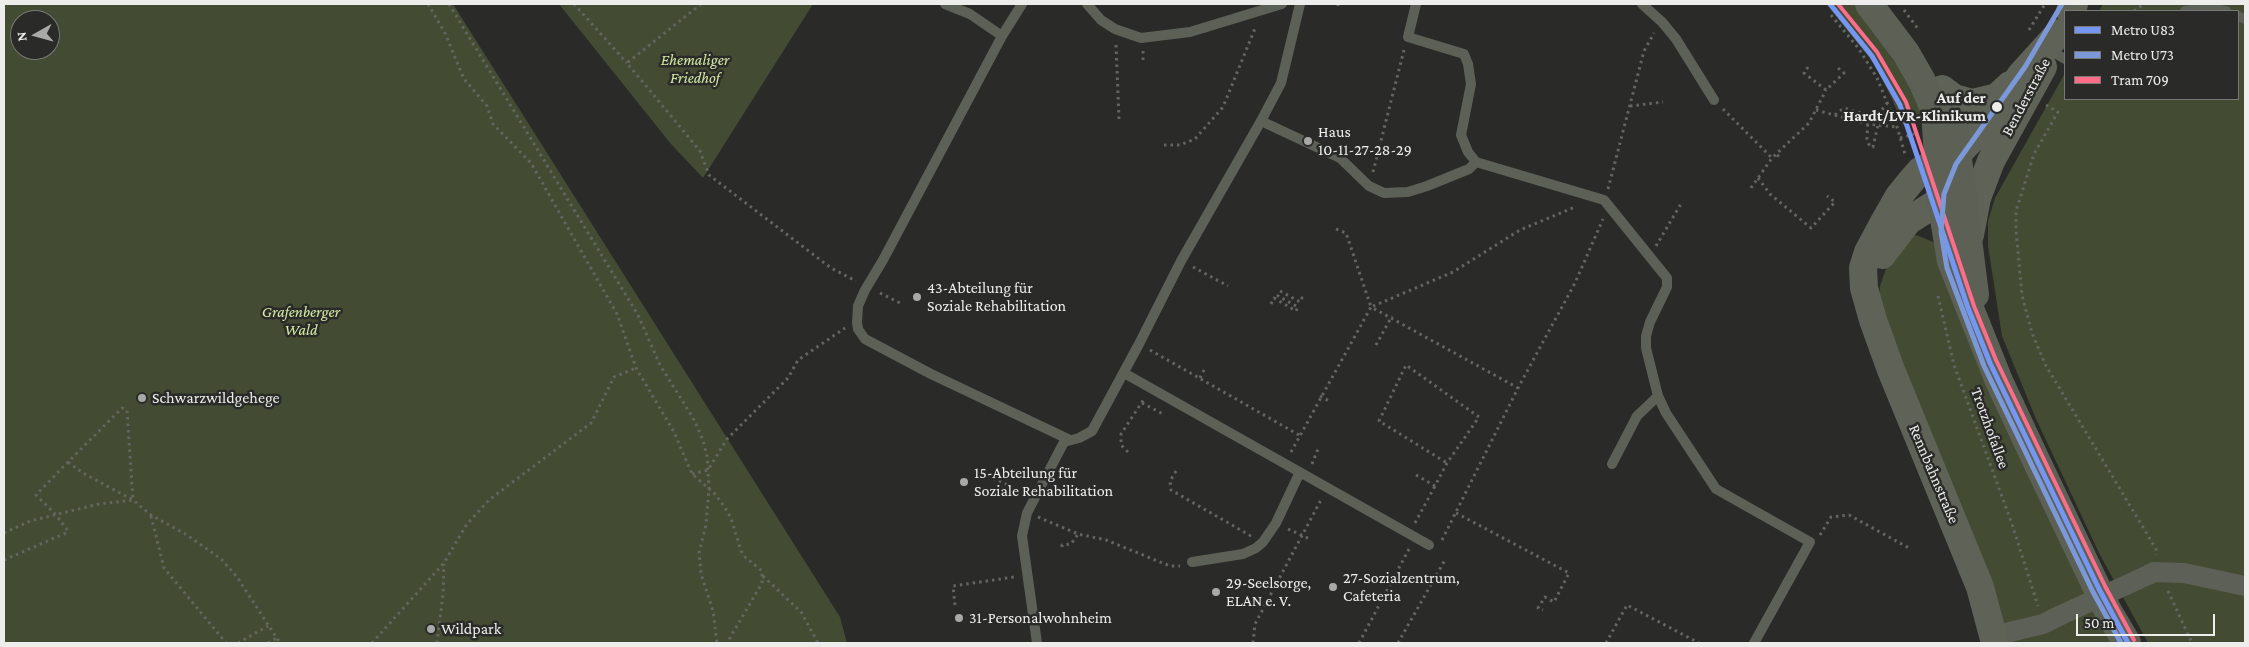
<!DOCTYPE html>
<meta charset="utf-8">
<style>
body{margin:0}
#map{position:relative;width:2249px;height:647px;overflow:hidden;background:#2a2a29;font-family:"Crimson Pro",serif}
canvas{display:block}
.frame{position:absolute;inset:0;border:5px solid #edeeeb;pointer-events:none}
.legend{position:absolute;left:2064px;top:10px;width:175px;height:90px;box-sizing:border-box;background:#2a2b28;border:1px solid #787976;margin:0;padding:6px 9px;list-style:none;font-size:15px;color:#edeeeb}
.legend li{display:flex;align-items:center;gap:10px;height:25px}
.legend b{width:25px;border:1px solid #787976}
.north{position:absolute;left:10px;top:10px;width:50px;height:50px;box-sizing:border-box;background:#2a2b28;border:1px solid #787976;border-radius:50%;rotate:263deg;font-size:14px;font-weight:700;line-height:20px;text-align:center;color:#edeeeb}
.north::after{content:'';display:block;margin:auto;width:18px;height:22px;background:#a9a9a7;clip-path:polygon(50% 0,100% 100%,50% 72%,0 100%)}
.scale{position:absolute;left:2076px;top:614px;width:139px;height:22px;box-sizing:border-box;border:2px solid #edeeeb;border-top:0;padding-left:6px;font-size:15px;line-height:18px;white-space:nowrap;color:#edeeeb;-webkit-text-stroke:4px #2a2b28;paint-order:stroke}
</style>
<div id="map">
<canvas width="2249" height="647"></canvas>
<div class="frame"></div>
<ul class="legend">
<li><b style="height:6px;background:#7696f4"></b>Metro U83</li>
<li><b style="height:6px;background:#7b99d9"></b>Metro U73</li>
<li><b style="height:6px;background:#fb6d88"></b>Tram 709</li>
</ul>
<div class="north">N</div>
<div class="scale">50 m</div>
</div>
<script>
const ctx = document.querySelector('canvas').getContext('2d');
ctx.lineJoin = 'round';
function paint(path, color) {
  ctx.fillStyle = color;
  ctx.fill(path, 'evenodd');
}
function shape(rows) {
  const path = new Path2D();
  for (const r of rows) {
    path.moveTo(r[0], r[1]);
    for (let i = 2; i < r.length; i += 2) path.lineTo(r[i], r[i + 1]);
  }
  return path;
}
function trace(path, color, width, dash) {
  ctx.strokeStyle = color;
  ctx.lineWidth = width;
  ctx.lineCap = dash ? 'butt' : 'round';
  ctx.setLineDash(dash || []);
  ctx.stroke(path);
}
function label(font, color, halo, rows, align = 'center') {
  ctx.font = font + ' "Crimson Pro",serif';
  ctx.lineWidth = 5;
  ctx.setLineDash([]);
  ctx.textBaseline = 'middle';
  ctx.strokeStyle = halo;
  ctx.fillStyle = color;
  for (const [text, x, y, turn = 0] of rows) {
    ctx.save();
    ctx.translate(x, y);
    ctx.rotate((+turn || 0) * Math.PI / 180);
    ctx.textAlign = isNaN(turn) ? turn : align;
    if (halo) ctx.strokeText(text, 0, 0);
    ctx.fillText(text, 0, 0);
    ctx.restore();
  }
}
const green = shape([
 [4,4,453,4,840,617,847,643,4,643],
 [20,20,50,20,50,50,20,50],
 [559,4,813,4,703,178,671,144],
 [1826,4,1855,4,1887,43,1926,115,1920,120,1903,125,1892,99,1875,65],
 [2103,4,2245,4,2245,643,2148,643,2099,553,2036,419,2002,336,1988,246,1988,221,1995,198,2065,73,2065,99,2238,99,2238,11,2099,11],
 [1916,235,1936,243,2112,643,2001,643,1879,300,1880,286,1889,260,1910,237]
]);
const path = shape([
 [428,4,445,33,464,79,487,106,493,124,531,163,617,314,636,368,674,432,692,474,715,494,724,506,731,518,741,551,746,558,762,571,762,583,727,643],
 [449,4,638,315,660,365,693,418,703,440,707,456,709,488,706,525,699,553,701,574,713,611,717,643],
 [574,4,627,63],
 [701,4,627,63,700,151,709,175,831,268,856,281],
 [1338,6,1338,4],
 [1904,10,1918,29],
 [2134,11,2144,4],
 [1831,15,1859,49,1877,78,1897,127,1905,154],
 [2029,30,2045,4],
 [1116,45,1119,119],
 [1143,51,1143,61],
 [1808,67,1804,73,1826,90,1844,73,1838,68],
 [2046,105,2058,112,2034,154,2016,211,2016,230,2022,295,2032,333,2045,364,2156,549,2156,555],
 [1630,106,1663,102],
 [1723,109,1772,158],
 [1816,110,1867,124,1897,127],
 [1835,115,1844,108,1868,115,1867,139,1870,147,1873,147,1881,111,1888,102],
 [1900,138,1914,134],
 [1164,145,1180,145,1195,139,1223,107,1256,26],
 [1777,155,1781,158],
 [1373,172,1404,50],
 [1758,178,1770,194,1811,228,1835,202,1827,196],
 [1751,188,1772,158,1809,123,1826,90],
 [1608,189,1644,51,1654,33],
 [1336,229,1346,233,1371,307,1453,272,1520,230,1575,207],
 [1656,246,1682,202],
 [1193,267,1228,286],
 [880,293,900,303],
 [1938,296,1954,365,2012,524,2038,606],
 [1271,304,1274,298,1296,311,1298,307,1278,296,1280,291,1300,302,1302,298,1299,296],
 [1376,345,1392,316],
 [1150,350,1299,435],
 [1200,378,1205,368],
 [1320,396,1329,401],
 [1142,403,1163,414],
 [1128,452,1121,445,1121,434,1144,399],
 [1291,452,1371,307,1518,388],
 [1312,464,1318,449],
 [1176,471,1170,481,1171,490,1251,536],
 [981,473,1024,492],
 [692,474,708,470,727,439,788,378,798,360,845,328],
 [1416,475,1435,486,1447,463,1479,417,1406,365,1379,421,1447,463],
 [1456,513,1569,573,1554,602,1545,597,1538,608,1543,610],
 [151,516,164,568,226,643],
 [1038,517,1078,534,1106,540,1170,566,1180,566],
 [1415,523,1435,486],
 [1288,529,1310,539],
 [4,533,30,521,99,504,133,500,151,515,187,535,221,559,237,577,280,643],
 [1820,535,1831,517,1849,515,1909,548],
 [1442,540,1518,388,1575,283,1603,219],
 [1062,547,1062,545,1071,544,1078,534],
 [4,560,66,533,68,531,56,515,36,495,68,462,122,408,127,410,133,500,83,473,68,462],
 [763,576,801,612,818,643],
 [2168,591,2192,643],
 [955,605,953,586,1014,577],
 [238,643,268,626],
 [268,643,277,638],
 [372,643,444,563,467,524,489,500,591,423,614,377,636,368],
 [437,643,443,594,444,564],
 [1253,643,1255,624,1322,498],
 [1359,643,1409,549],
 [1398,643,1446,558],
 [1606,643,1627,605,1699,643]
]);
const lane = shape([
 [945,4,970,14,1002,36],
 [1022,4,1002,36,883,260,865,290,858,306,857,322,858,329,865,339,931,374,1068,439],
 [1087,4,1101,20,1115,29,1141,38,1190,32,1282,4],
 [1416,4,1408,37,1464,54,1468,64,1471,84,1461,135,1468,152,1476,162,1604,200,1667,278,1667,287,1650,322,1646,336,1646,348,1658,396,1666,413,1716,489,1810,542,1754,643],
 [1642,4,1662,22,1676,39,1714,100],
 [2185,11,2209,7,2226,11],
 [2238,16,2245,19],
 [2051,51,2065,59],
 [1261,121,1340,158,1369,186,1384,193,1408,192,1427,186,1469,169,1476,162],
 [1124,373,1429,545],
 [1612,464,1637,416,1658,396],
 [1192,562,1243,554,1256,548,1263,542,1276,523,1300,472],
 [1037,643,1022,536,1027,513,1064,442,1079,438,1092,431,1139,344,1181,261,1261,121,1281,83,1300,4]
]);
const street = shape([
 [2148,575,2154,572,2184,573,2245,586],
 [1993,636,2043,624,2059,616]
]);
const secondary = shape([
 [2070,11,2074,4],
 [1942,89,1954,98,1972,103,1997,97,2010,85],
 [1970,235,1977,198,1991,161,2043,67],
 [1882,255,1908,221,1960,188],
 [1995,643,1980,587,1891,370,1873,320,1864,288,1863,268,1868,252,1883,224,1899,196,1912,180,1920,171,1962,149,1982,129,2021,75,2059,33]
]);
const primary = shape([
 [1869,4,1906,53,1922,81,1935,111,1941,201,1951,261,1999,381,2034,456,2108,611,2127,643],
 [1954,127,1975,295]
]);
const streetBridge = shape([
 [2059,616,2148,575]
]);
const tram1 = shape([
 [1838,4,1877,52,1906,102,1974,306,1996,360,2105,586,2134,640]
]);
const metro1 = shape([
 [1830,4,1872,56,1900,105,1968,308,1990,363,2099,589,2128,643]
]);
const metro2 = shape([
 [2062,4,2025,67,1956,164,1944,194,1941,232,1947,268,1984,366,2093,592,2121,643]
]);
const markers = [
 [1997,107,6,"#edeeeb"],
 [1308,141,5,"#a9a9a7"],
 [917,297,5,"#a9a9a7"],
 [142,398,5,"#a9a9a7"],
 [964,482,5,"#a9a9a7"],
 [1333,587,5,"#a9a9a7"],
 [1216,592,5,"#a9a9a7"],
 [959,618,5,"#a9a9a7"],
 [431,629,5,"#a9a9a7"]
];
const parkNames = [
 ["Ehemaliger",695,60],
 ["Friedhof",695,78],
 ["Grafenberger",301,312],
 ["Wald",301,330]
];
const streetNames = [
 ["Benderstraße",2026,97,-62],
 ["Trotzhofallee",1990,428,70],
 ["Rennbahnstraße",1934,474,67]
];
const stopNames = [
 ["Auf der",1986,98],
 ["Hardt/LVR-Klinikum",1986,116]
];
const poiNames = [
 ["Haus",1318,132],
 ["10-11-27-28-29",1318,150],
 ["43-Abteilung für",927,288],
 ["Soziale Rehabilitation",927,306],
 ["Schwarzwildgehege",152,398],
 ["15-Abteilung für",974,473],
 ["Soziale Rehabilitation",974,491],
 ["27-Sozialzentrum,",1343,578],
 ["Cafeteria",1343,596],
 ["29-Seelsorge,",1226,583],
 ["ELAN e. V.",1226,601],
 ["31-Personalwohnheim",969,618],
 ["Wildpark",441,629]
];
paint(green, '#434b33');
trace(path, '#63665e', 3, [2.5, 4]);
trace(lane, '#5d6056', 10);
trace(street, '#5d6056', 20);
trace(secondary, '#5f6257', 28);
trace(primary, '#5d6155', 28);
trace(streetBridge, '#5d6056', 20);
trace(tram1, '#fb6d88', 4);
trace(metro1, '#7696f4', 5);
trace(metro2, '#7b99d9', 5);
for (const [x, y, r, color] of markers) {
  const dot = new Path2D();
  dot.arc(x, y, r, 0, 2 * Math.PI);
  ctx.fillStyle = color;
  ctx.fill(dot);
  trace(dot, '#2a2b28', 2);
}
label('italic 16px', '#d4eba4', '#2a2b28', parkNames);
label('16px', '#edeeeb', '#2a2b28', streetNames);
label('bold 16px', '#edeeeb', '#2a2b28', stopNames, 'right');
label('16px', '#edeeeb', '#2a2b28', poiNames, 'left');
</script>
